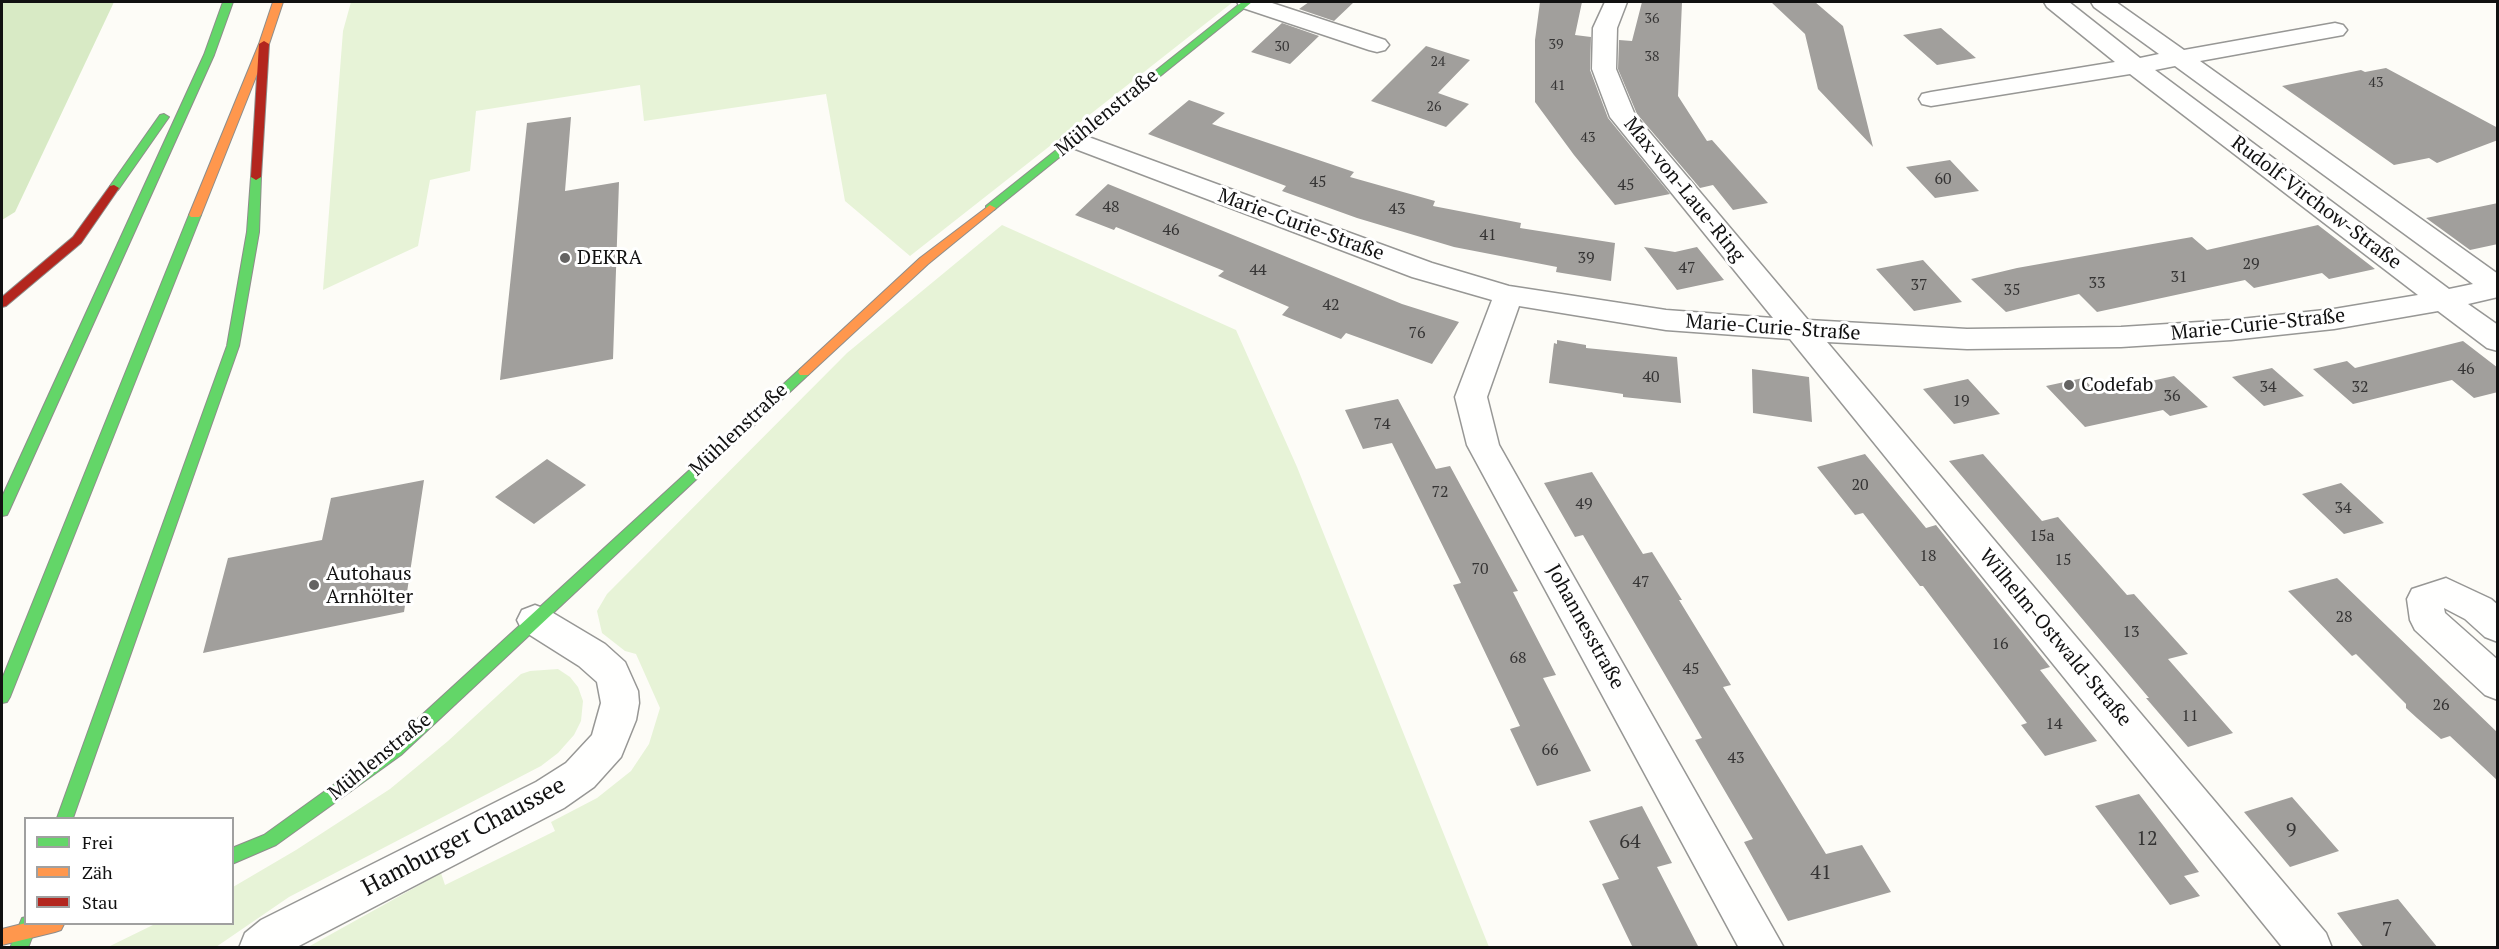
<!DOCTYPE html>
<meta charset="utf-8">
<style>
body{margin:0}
#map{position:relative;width:2499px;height:949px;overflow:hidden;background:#fdfcf7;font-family:"PT Serif",serif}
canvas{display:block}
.frame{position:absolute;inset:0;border:3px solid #111;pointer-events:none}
.legend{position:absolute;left:24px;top:817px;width:210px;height:108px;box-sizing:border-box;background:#fff;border:2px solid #a0a0a0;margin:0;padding:8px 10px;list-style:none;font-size:18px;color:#111}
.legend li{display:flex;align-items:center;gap:12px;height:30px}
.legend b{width:30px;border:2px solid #a0a0a0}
</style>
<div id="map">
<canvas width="2499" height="949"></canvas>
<div class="frame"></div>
<ul class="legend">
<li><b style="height:8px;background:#63d668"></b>Frei</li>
<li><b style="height:8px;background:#ff974d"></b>Zäh</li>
<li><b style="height:8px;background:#b3261e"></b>Stau</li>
</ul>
</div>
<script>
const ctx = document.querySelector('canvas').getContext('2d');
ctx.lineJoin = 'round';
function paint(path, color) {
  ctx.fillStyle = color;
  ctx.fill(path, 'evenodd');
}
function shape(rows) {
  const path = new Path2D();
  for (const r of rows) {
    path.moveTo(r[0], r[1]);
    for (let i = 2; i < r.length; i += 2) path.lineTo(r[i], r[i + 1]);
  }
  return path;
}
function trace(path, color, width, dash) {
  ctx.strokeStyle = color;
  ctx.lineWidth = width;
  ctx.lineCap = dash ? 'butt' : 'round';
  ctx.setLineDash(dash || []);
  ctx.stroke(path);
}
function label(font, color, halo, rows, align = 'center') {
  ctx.font = font + ' "PT Serif",serif';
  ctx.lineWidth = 6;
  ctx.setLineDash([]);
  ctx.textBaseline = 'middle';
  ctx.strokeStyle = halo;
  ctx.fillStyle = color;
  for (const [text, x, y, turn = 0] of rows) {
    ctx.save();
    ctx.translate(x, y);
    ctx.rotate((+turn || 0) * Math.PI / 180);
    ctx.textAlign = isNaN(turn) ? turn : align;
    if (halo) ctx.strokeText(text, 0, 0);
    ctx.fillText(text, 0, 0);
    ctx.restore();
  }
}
const green = shape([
 [351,2,1233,2,910,256,845,201,826,94,644,121,640,85,476,111,470,171,430,180,418,246,323,290,343,31],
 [1002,225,1236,330,1297,467,1489,947,308,947,441,873,445,885,555,831,551,822,597,798,631,771,649,744,660,708,636,654,625,651,602,633,597,611,607,594,847,353],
 [558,669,570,677,578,687,583,701,581,721,574,735,558,753,541,766,289,897,216,947,108,947,155,924,232,924,233,887,296,850,390,789,448,741,521,674,530,671]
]);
const forest = shape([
 [2,2,114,2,15,212,2,220]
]);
const building = shape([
 [1309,2,1354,2,1334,21,1299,9],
 [1540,2,1582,2,1575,35,1591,37,1590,70,1608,118,1670,194,1615,205,1574,155,1535,102,1535,40],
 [1642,2,1682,2,1678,96,1707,141,1712,140,1768,203,1733,210,1713,185,1700,188,1637,114,1618,69,1619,40,1632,41],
 [1771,2,1815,2,1843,26,1873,147,1818,89,1805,34],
 [1282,23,1319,36,1290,64,1251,52],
 [1941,28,1976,58,1937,65,1903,35],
 [1426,46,1470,60,1438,93,1469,104,1446,127,1371,101],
 [2386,68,2498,128,2498,140,2437,163,2429,158,2394,165,2282,86,2361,70,2365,72],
 [1189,100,1225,113,1212,124,1354,172,1350,177,1435,201,1433,206,1521,223,1520,228,1615,243,1611,281,1556,272,1557,267,1454,247,1357,218,1282,191,1286,186,1148,134],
 [571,117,565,191,619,182,613,359,500,380,527,123],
 [1950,160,1979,191,1935,198,1906,167],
 [1108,184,1402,304,1459,322,1432,364,1346,333,1341,339,1282,315,1289,307,1218,276,1224,271,1116,227,1114,230,1075,215],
 [2498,203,2498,244,2470,250,2426,218],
 [2318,225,2375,269,2329,279,2322,273,2254,288,2245,280,2097,312,2079,294,2006,312,1971,279,2017,268,2192,237,2207,250],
 [1644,247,1675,252,1697,247,1724,280,1677,290],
 [1923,260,1962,302,1914,311,1876,269],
 [1557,340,1586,345,1586,348,1677,357,1681,403,1623,397,1623,394,1549,383,1554,343,1557,344],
 [2463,341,2498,368,2498,392,2474,398,2452,380,2353,404,2313,369,2347,361,2355,368],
 [2272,368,2304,396,2264,406,2232,377],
 [1752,369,1809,377,1812,422,1753,413],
 [2174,376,2208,407,2170,416,2163,410,2085,427,2046,386,2083,378,2097,393],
 [1968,379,2000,414,1954,424,1923,389],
 [1398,399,1436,469,1450,466,1518,591,1513,592,1556,675,1543,678,1591,771,1537,786,1510,729,1520,726,1453,585,1461,583,1392,443,1363,449,1345,410],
 [1865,454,1926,528,1936,525,2050,667,2040,670,2097,741,2045,756,2021,725,2027,723,1923,586,1920,586,1863,513,1855,515,1817,467],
 [1983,454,2042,521,2058,517,2127,595,2134,594,2188,654,2168,659,2233,733,2188,747,2146,698,2149,698,1949,461],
 [547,459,586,485,534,524,495,497],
 [1592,472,1643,554,1652,552,1682,600,1679,600,1731,685,1723,687,1826,854,1862,845,1891,892,1788,921,1744,842,1753,839,1695,740,1702,738,1583,535,1575,537,1544,483],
 [424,480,404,612,203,653,228,558,322,540,331,498],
 [2341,483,2384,523,2344,534,2302,494],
 [2337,578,2498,733,2498,781,2450,736,2441,739,2417,718,2406,708,2406,704,2356,654,2352,656,2288,591],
 [2139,794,2199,872,2184,876,2200,896,2170,905,2095,806],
 [2292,797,2339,851,2290,867,2244,812],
 [1642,806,1672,863,1657,867,1699,948,1633,948,1602,884,1619,879,1589,821],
 [2398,899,2438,948,2364,948,2337,913]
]);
const street = shape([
 [1237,2,1269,2,1385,40,1389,45,1385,50,1377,52,1369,50,1240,7,1237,2],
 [1605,2,1627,2,1617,28,1616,69,1635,115,1808,320,1967,329,2121,327,2231,320,2334,309,2418,295,2130,74,1931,106,1922,104,1919,99,1922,94,1931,92,2115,62,2047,7,2044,2,2069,2,2140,58,2159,54,2094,7,2091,2,2116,2,2184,50,2335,23,2343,25,2347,30,2343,35,2200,61,2498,274,2498,297,2468,304,2498,325,2498,351,2487,348,2438,311,2334,329,2231,340,2121,347,1967,349,1827,342,2326,933,2332,948,2283,948,1790,339,1666,330,1519,306,1487,397,1499,445,1784,948,1739,948,1467,445,1455,397,1492,300,1412,277,1065,145,1061,140,1065,135,1074,132,1083,135,1432,263,1509,286,1666,310,1773,318,1610,117,1592,69,1593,28,1605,2],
 [2175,66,2473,284,2449,289,2155,70,2175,66],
 [2446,578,2491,599,2498,605,2498,642,2485,637,2465,619,2444,608,2445,613,2498,660,2498,700,2485,695,2415,630,2410,620,2407,599,2412,589,2446,578],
 [535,605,548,610,605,644,625,662,638,691,639,703,636,720,621,757,594,787,564,808,295,948,239,948,245,933,261,920,536,782,566,763,592,735,601,703,597,682,579,666,522,630,517,620,522,610,535,605]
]);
const fast = shape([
 [223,2,233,2,214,55,9,511,7,515,2,516,2,497,204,55,223,2],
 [1242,2,1252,2,994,210,986,210,986,206,1242,2],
 [164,114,169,117,118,190,110,190,110,186,160,115,164,114],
 [256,174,261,177,259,232,239,346,73,818,57,818,227,346,247,232,251,177,256,174],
 [195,212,201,215,10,697,7,702,2,703,2,679,189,215,195,212],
 [804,368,808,369,810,372,808,375,401,755,276,845,232,864,232,848,264,835,389,745,800,369,804,368],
 [26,917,26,924,37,924,28,948,10,948,22,918,26,917]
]);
const slow = shape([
 [273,2,283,2,269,44,201,215,199,217,191,217,189,215,259,44,273,2],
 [990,205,996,208,994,210,928,264,808,375,800,375,798,372,800,369,920,258,990,205],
 [26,923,26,924,64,924,61,930,55,932,2,945,2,929,26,923]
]);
const jam = shape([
 [264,41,269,44,261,177,256,180,251,177,259,44,264,41],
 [114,185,119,188,81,243,6,306,2,307,2,297,73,237,110,186,114,185]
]);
const markers = [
 [565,258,6,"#646362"],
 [2069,385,6,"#646362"],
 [314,585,6,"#646362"]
];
const farNumbernames = [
 ["36",1652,19],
 ["39",1556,45],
 ["30",1282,47],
 ["38",1652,57],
 ["24",1438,62],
 ["43",2376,83],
 ["41",1558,86],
 ["26",1434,107],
 ["43",1588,138]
];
const numberNames = [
 ["60",1943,179],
 ["45",1318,182],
 ["45",1626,185],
 ["48",1111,207],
 ["43",1397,209],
 ["46",1171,230],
 ["41",1488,235],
 ["39",1586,258],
 ["29",2251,264],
 ["47",1687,268],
 ["44",1258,270],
 ["31",2179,277],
 ["33",2097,283],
 ["37",1919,285],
 ["35",2012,290],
 ["42",1331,305],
 ["76",1417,333],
 ["46",2466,369],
 ["40",1651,377],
 ["34",2268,387],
 ["32",2360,387],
 ["36",2172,396],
 ["19",1961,401],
 ["74",1382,424],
 ["20",1860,485],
 ["72",1440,492],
 ["49",1584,504],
 ["34",2343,508],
 ["15a",2042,536],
 ["18",1928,556],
 ["15",2063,560],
 ["70",1480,569],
 ["47",1641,582],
 ["28",2344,617],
 ["13",2131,632],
 ["16",2000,644],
 ["68",1518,658],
 ["45",1691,669],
 ["26",2441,705],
 ["11",2190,716],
 ["14",2054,724],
 ["66",1550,750],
 ["43",1736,758]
];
const streetNames = [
 ["Mühlenstraße",1107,113,-39],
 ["Max-von-Laue-Ring",1684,190,51],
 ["Rudolf-Virchow-Straße",2316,203,37],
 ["Marie-Curie-Straße",1301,225,20],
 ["Marie-Curie-Straße",2258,325,-6],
 ["Marie-Curie-Straße",1773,328,4],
 ["Mühlenstraße",739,430,-43],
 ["Johannesstraße",1585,627,61],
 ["Wilhelm-Ostwald-Straße",2055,638,50],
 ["Mühlenstraße",380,757,-39]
];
const poiNames = [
 ["DEKRA",577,258],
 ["Codefab",2081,385],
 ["Autohaus",326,574],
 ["Arnhölter",326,597]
];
const nearNumbernames = [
 ["9",2291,831],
 ["12",2147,839],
 ["64",1630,842],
 ["41",1821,873],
 ["7",2387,930]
];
const nearStreetnames = [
 ["Hamburger Chaussee",464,837,-28]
];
paint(green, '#e7f3d7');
paint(forest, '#d8eac5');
paint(building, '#a19f9c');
trace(street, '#979795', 3);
trace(fast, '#8e8d8b', 2);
trace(slow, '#8e8d8b', 2);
trace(jam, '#8e8d8b', 2);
paint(street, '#fffffe');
paint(fast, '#63d668');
paint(slow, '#ff974d');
paint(jam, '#b3261e');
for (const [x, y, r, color] of markers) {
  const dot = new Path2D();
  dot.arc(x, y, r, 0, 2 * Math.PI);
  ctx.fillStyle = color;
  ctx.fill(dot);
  trace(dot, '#fff', 2);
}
label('14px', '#353434', null, farNumbernames);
label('16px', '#353434', null, numberNames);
label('20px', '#111', '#fff', streetNames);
label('20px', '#111', '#fff', poiNames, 'left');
label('20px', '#353434', null, nearNumbernames);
label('24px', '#111', '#fff', nearStreetnames);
</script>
